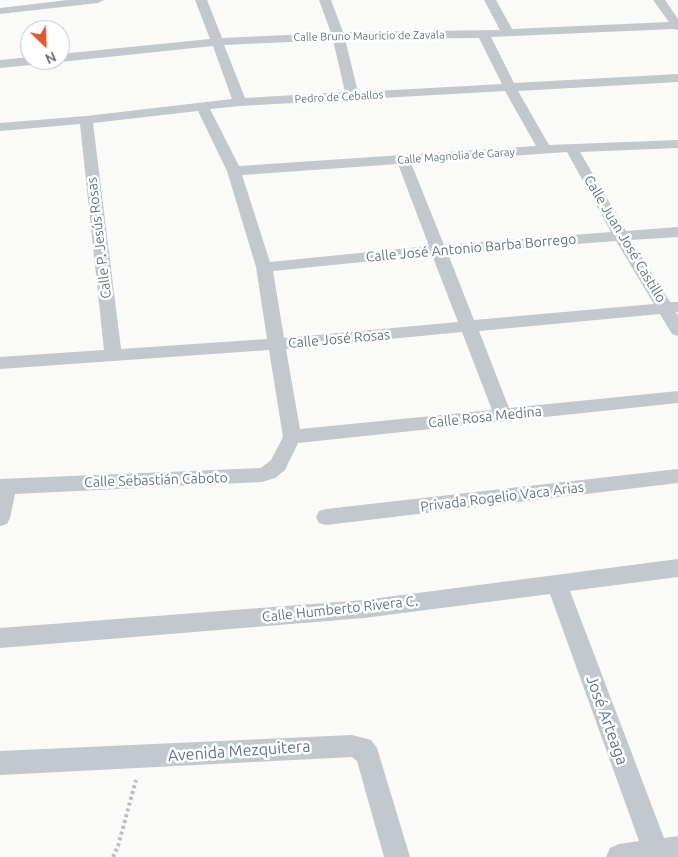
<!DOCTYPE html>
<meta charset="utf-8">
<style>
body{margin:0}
#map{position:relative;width:678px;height:857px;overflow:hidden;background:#fafaf8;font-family:Ubuntu,sans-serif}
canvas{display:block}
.north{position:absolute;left:20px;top:20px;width:50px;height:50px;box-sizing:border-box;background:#fff;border:1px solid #c1c8cd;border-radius:50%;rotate:156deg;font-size:14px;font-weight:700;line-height:20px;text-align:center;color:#657683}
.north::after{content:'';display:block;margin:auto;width:18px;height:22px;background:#e4572e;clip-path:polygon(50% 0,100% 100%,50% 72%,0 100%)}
</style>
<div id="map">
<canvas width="678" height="857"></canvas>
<div class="north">N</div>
</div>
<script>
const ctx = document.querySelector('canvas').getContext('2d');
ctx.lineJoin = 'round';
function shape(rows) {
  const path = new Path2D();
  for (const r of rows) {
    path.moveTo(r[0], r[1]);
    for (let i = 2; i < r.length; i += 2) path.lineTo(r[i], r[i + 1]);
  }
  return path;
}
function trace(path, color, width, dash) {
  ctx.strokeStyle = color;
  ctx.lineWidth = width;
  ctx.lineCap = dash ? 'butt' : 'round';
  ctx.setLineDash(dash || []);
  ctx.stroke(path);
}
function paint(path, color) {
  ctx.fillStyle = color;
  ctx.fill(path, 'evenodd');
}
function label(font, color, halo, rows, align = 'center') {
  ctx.font = font + ' Ubuntu,sans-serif';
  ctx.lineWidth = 5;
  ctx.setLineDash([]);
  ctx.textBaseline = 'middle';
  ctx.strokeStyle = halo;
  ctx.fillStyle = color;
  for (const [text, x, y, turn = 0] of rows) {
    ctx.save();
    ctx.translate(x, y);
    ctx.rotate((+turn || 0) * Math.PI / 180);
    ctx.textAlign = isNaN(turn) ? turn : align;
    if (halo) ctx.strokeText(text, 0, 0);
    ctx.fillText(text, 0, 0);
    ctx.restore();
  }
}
const path = shape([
 [113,857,118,846,136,780]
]);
const minor = shape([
 [68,0,104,0,98,3,0,14,0,8,68,0],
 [195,0,207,0,222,38,331,33,319,0,331,0,343,32,500,30,484,0,496,0,512,29,669,22,653,0,665,0,678,19,678,30,673,29,491,37,514,83,678,74,678,82,518,91,549,145,678,140,678,148,580,152,626,231,678,227,678,237,631,240,670,302,678,302,678,312,676,312,678,316,678,336,672,334,660,314,479,331,509,408,678,391,678,403,298,443,285,470,275,478,262,482,15,494,10,518,7,524,0,526,0,479,261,468,271,460,283,437,269,350,0,369,0,357,104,350,80,124,0,131,0,123,86,116,232,99,213,46,60,62,55,60,60,60,60,54,210,39,195,0],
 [479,38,502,84,358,92,345,39,479,38],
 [333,40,345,92,245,98,224,45,333,40],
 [505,91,536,146,239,166,210,109,240,106,505,91],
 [198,111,227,171,256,267,267,339,121,349,93,123,198,111],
 [567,152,611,232,444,245,411,163,567,152],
 [398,164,429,246,270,262,242,175,398,164],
 [616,241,654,304,474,320,448,254,616,241],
 [432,255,458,322,284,338,273,271,432,255],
 [462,332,492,410,300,429,286,349,462,332],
 [30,57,30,60,47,60,41,64,0,68,0,60,30,57],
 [678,469,678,483,326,525,319,523,316,517,319,511,326,509,678,469],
 [678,559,678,577,570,591,664,838,678,836,678,857,606,857,610,848,619,844,639,841,550,594,364,618,0,648,0,628,364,600,678,559],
 [352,735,371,740,377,748,410,857,384,857,357,761,352,757,0,775,0,751,352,735]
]);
const farStreetnames = [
 ["Calle Bruno Mauricio de Zavala",369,36,-1],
 ["Pedro de Ceballos",339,97,-3],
 ["Calle Magnolia de Garay",456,156,-4]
];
const streetNames = [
 ["Calle P. Jesús Rosas",99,238,-97],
 ["Calle Juan José Castillo",625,239,59],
 ["Calle José Antonio Barba Borrego",471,248,-5],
 ["Calle José Rosas",339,339,-5],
 ["Calle Rosa Medina",485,417,-6],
 ["Calle Sebastián Caboto",156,480,-2],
 ["Privada Rogelio Vaca Arias",502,497,-7],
 ["Calle Humberto Rivera C.",340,609,-6]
];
const nearStreetnames = [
 ["José Arteaga",607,720,70],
 ["Avenida Mezquitera",239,751,-4]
];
trace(path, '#bbbfc2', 4, [3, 3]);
paint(minor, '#c3c8cc');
label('11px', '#657683', '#fff', farStreetnames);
label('14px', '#657683', '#fff', streetNames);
label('16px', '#657683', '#fff', nearStreetnames);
</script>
